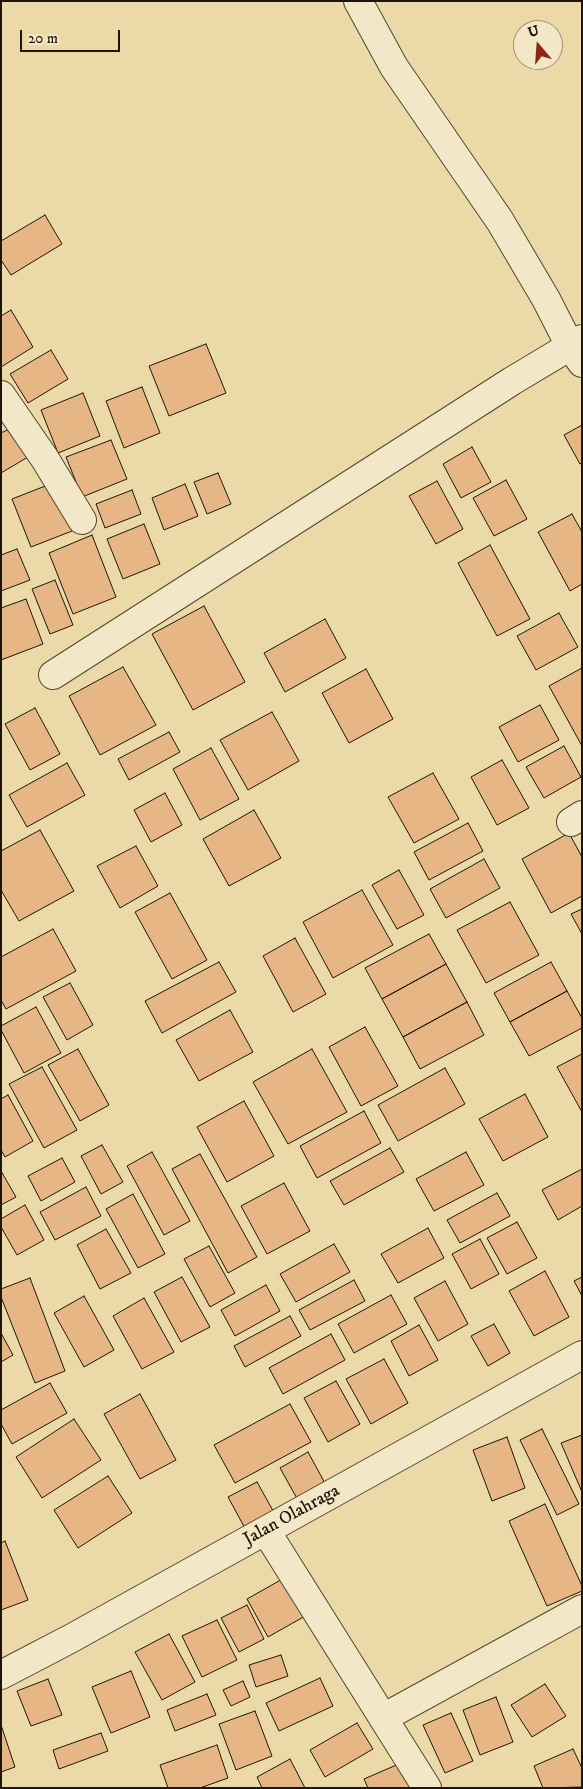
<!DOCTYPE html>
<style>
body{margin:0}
#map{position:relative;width:583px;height:1789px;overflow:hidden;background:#ebdaa7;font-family:"IM FELL DW Pica",serif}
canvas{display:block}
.frame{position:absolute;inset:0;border:2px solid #1e160a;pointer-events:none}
.north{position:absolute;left:513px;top:20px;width:50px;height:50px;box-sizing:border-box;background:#f2e7c6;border:1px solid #9d937b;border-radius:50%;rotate:342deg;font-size:14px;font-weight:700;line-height:20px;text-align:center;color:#1e160a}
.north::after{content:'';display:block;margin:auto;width:18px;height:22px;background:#8f2418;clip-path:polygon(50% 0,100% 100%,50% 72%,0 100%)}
.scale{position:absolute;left:20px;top:30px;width:100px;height:22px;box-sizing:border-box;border:2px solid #1e160a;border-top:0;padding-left:6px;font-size:15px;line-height:18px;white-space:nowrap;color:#1e160a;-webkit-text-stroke:4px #f2e7c6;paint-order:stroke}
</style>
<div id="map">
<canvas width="583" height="1789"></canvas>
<div class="frame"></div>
<div class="north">U</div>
<div class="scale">20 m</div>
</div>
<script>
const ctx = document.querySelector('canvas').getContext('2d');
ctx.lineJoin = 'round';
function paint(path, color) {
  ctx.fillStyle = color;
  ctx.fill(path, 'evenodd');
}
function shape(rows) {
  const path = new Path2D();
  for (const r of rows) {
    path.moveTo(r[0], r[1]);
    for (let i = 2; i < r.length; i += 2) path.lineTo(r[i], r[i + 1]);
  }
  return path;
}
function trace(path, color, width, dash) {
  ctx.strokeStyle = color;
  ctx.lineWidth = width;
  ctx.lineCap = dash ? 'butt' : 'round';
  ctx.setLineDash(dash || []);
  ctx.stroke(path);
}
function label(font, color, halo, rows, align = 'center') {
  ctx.font = font + ' "IM FELL DW Pica",serif';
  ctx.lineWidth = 4.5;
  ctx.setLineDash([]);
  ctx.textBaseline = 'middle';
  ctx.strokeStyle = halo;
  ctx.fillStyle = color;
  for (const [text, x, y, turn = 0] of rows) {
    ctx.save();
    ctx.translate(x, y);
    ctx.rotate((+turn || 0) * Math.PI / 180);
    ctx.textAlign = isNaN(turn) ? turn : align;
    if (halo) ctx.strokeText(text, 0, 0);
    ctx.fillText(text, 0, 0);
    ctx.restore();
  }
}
const building = shape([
 [45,215,62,244,11,275,1,260,1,241,45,215],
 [11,310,33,347,1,367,1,316,11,310],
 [206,344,226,393,169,416,149,366,206,344],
 [51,350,68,379,28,403,10,374,51,350],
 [142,387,160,433,124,448,106,401,142,387],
 [83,393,100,436,58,453,41,410,83,393],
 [582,425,582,463,580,464,564,435,582,425],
 [11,428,28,457,1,473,1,433,11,428],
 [111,440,127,479,82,497,66,457,111,440],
 [472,447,491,482,461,498,443,464,472,447],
 [218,473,231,504,207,514,194,482,218,473],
 [506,480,527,519,494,536,473,498,506,480],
 [437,481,463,529,436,544,409,496,437,481],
 [53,483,72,531,31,547,12,499,53,483],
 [185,484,198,516,164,530,152,498,185,484],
 [132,490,141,514,105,528,96,504,132,490],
 [572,514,582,532,582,584,570,591,538,532,572,514],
 [144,524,160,564,123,579,107,539,144,524],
 [92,535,116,597,73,614,49,553,92,535],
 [490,545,530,619,497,636,458,563,490,545],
 [17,549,30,580,1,591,1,555,17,549],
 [55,580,73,625,50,634,32,589,55,580],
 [26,599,43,644,1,660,1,608,26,599],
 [204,606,245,682,193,710,152,634,204,606],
 [559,613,578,647,536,670,517,636,559,613],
 [325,619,346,658,285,692,264,653,325,619],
 [123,667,156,725,100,755,69,696,123,667],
 [582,668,582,746,549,686,582,668],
 [366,669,393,719,349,743,322,693,366,669],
 [540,705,559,740,518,762,499,727,540,705],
 [35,708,60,754,30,770,5,724,35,708],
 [272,712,299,761,248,790,220,740,272,712],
 [169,732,180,752,129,780,118,759,169,732],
 [564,746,581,777,544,798,526,767,564,746],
 [211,748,239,799,200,820,173,769,211,748],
 [502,760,529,808,497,825,471,777,502,760],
 [67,763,85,795,27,827,9,795,67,763],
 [433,773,459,819,414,843,388,797,433,773],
 [165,793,182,825,151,842,134,810,165,793],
 [254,810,281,858,229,886,203,839,254,810],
 [468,823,483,851,429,880,414,852,468,823],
 [40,830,74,891,19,921,1,890,1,851,40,830],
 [569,833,582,857,582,896,551,913,522,859,569,833],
 [136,846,158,886,120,908,97,866,136,846],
 [484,859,500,888,446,918,430,889,484,859],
 [399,870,424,915,397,929,372,885,399,870],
 [362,890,393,945,333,978,303,922,362,890],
 [170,893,207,960,172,979,135,912,170,893],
 [510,902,539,955,486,983,457,930,510,902],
 [582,909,582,934,571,914,582,909],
 [53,929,76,971,6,1009,1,1000,1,957,53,929],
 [429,934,446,964,382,999,365,968,429,934],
 [295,938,326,994,293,1012,263,956,295,938],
 [219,962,236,992,162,1033,145,1001,219,962],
 [551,962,567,991,510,1022,494,993,551,962],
 [446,964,467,1002,403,1037,382,999,446,964],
 [70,983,93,1025,67,1040,43,997,70,983],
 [567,991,582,1018,582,1028,529,1056,510,1022,567,991],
 [467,1002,484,1035,420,1069,403,1037,467,1002],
 [36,1007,61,1053,24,1073,1,1030,1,1026,36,1007],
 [230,1010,253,1052,199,1081,176,1040,230,1010],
 [365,1027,398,1086,361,1106,329,1047,365,1027],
 [78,1049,109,1105,80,1121,48,1065,78,1049],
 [312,1049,347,1112,288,1144,253,1082,312,1049],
 [582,1054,582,1112,557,1067,582,1054],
 [42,1067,77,1130,44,1148,9,1084,42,1067],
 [445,1068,465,1104,398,1141,378,1105,445,1068],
 [525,1094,548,1137,503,1161,479,1119,525,1094],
 [8,1095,33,1141,5,1157,1,1150,1,1099,8,1095],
 [244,1101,274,1156,227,1182,197,1127,244,1101],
 [364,1111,381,1143,317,1178,300,1146,364,1111],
 [102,1145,123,1182,101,1194,81,1156,102,1145],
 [390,1148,404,1172,344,1205,330,1181,390,1148],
 [152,1152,190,1221,164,1235,127,1166,152,1152],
 [466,1152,484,1185,434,1211,416,1179,466,1152],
 [200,1154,257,1257,228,1273,172,1169,200,1154],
 [62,1158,75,1182,41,1201,28,1176,62,1158],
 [582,1169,582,1206,558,1220,542,1190,582,1169],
 [1,1171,16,1197,1,1205,1,1171],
 [284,1183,310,1231,267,1254,241,1206,284,1183],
 [86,1187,101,1216,55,1240,40,1212,86,1187],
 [497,1193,510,1216,460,1243,447,1220,497,1193],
 [133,1194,165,1254,138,1268,106,1209,133,1194],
 [25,1205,44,1240,17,1255,1,1227,1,1219,25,1205],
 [517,1222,537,1258,507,1274,487,1238,517,1222],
 [428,1228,444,1258,398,1283,381,1254,428,1228],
 [106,1229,131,1273,100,1289,77,1245,106,1229],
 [480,1239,499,1274,471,1289,452,1254,480,1239],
 [334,1244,350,1272,296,1302,280,1274,334,1244],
 [209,1246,235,1293,210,1307,184,1259,209,1246],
 [545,1271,569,1317,534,1336,509,1291,545,1271],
 [182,1277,210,1327,181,1342,154,1292,182,1277],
 [582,1277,582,1296,574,1281,582,1277],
 [30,1278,65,1371,35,1383,1,1297,1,1289,30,1278],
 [354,1280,365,1301,310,1330,299,1310,354,1280],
 [445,1281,468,1324,438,1341,414,1298,445,1281],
 [266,1285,280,1311,235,1336,221,1310,266,1285],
 [391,1295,407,1324,354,1353,338,1324,391,1295],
 [84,1296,114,1350,84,1367,54,1313,84,1296],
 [144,1298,174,1352,142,1369,113,1316,144,1298],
 [290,1316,301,1336,245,1367,234,1346,290,1316],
 [494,1324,510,1353,488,1366,471,1336,494,1324],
 [419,1325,438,1360,409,1376,391,1341,419,1325],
 [1,1333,13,1355,1,1362,1,1333],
 [331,1334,345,1360,283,1394,269,1368,331,1334],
 [384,1359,408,1403,371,1424,346,1379,384,1359],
 [336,1381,360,1424,328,1442,304,1398,336,1381],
 [50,1383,67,1413,12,1444,1,1424,1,1410,50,1383],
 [140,1394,176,1460,140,1479,104,1414,140,1394],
 [290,1404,311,1442,235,1483,214,1445,290,1404],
 [74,1419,101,1460,42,1498,16,1457,74,1419],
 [542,1429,579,1504,557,1515,520,1440,542,1429],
 [582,1435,582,1492,561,1443,582,1435],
 [507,1437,525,1488,492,1501,473,1450,507,1437],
 [308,1452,327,1487,299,1502,280,1468,308,1452],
 [108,1476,132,1513,78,1548,54,1510,108,1476],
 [257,1482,276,1516,247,1532,228,1497,257,1482],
 [545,1504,582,1586,582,1591,547,1606,509,1521,545,1504],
 [5,1541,28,1600,1,1610,1,1543,5,1541],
 [286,1577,307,1615,268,1637,247,1599,286,1577],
 [247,1605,264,1639,239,1652,221,1618,247,1605],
 [217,1620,237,1660,202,1677,182,1636,217,1620],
 [169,1634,195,1682,162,1700,135,1652,169,1634],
 [281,1655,288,1676,256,1687,249,1665,281,1655],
 [131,1671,150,1717,111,1733,92,1687,131,1671],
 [320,1678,333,1706,279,1731,266,1703,320,1678],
 [48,1679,62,1715,31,1726,17,1691,48,1679],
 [243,1681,250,1697,231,1706,223,1690,243,1681],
 [545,1684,566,1716,532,1737,511,1705,545,1684],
 [207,1694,216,1715,175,1731,167,1710,207,1694],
 [496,1697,513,1742,480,1755,463,1710,496,1697],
 [255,1711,272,1756,236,1770,219,1724,255,1711],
 [451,1713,473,1761,445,1773,423,1725,451,1713],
 [357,1723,373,1749,325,1777,310,1750,357,1723],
 [1,1725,15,1767,1,1772,1,1725],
 [101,1733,108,1751,59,1769,53,1750,101,1733],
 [217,1745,228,1778,200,1788,168,1788,160,1765,217,1745],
 [573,1749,582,1768,582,1787,543,1788,534,1766,573,1749],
 [290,1759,305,1788,262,1788,257,1777,290,1759],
 [401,1763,412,1788,368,1788,364,1779,401,1763]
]);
const minor = shape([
 [358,1,394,67,500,221,546,299,570,346,582,363],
 [1,395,45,459,82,520],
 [53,675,512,381,582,339],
 [571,822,582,815],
 [266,1531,427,1788],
 [1,1675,70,1639,582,1355],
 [383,1718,582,1609]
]);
const streetNames = [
 ["Jalan Olahraga",292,1516,-29]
];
paint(building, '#e6b685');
trace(building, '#1e160a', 1);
trace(minor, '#514731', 30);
trace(minor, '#f2e7c6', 28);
label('18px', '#1e160a', '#f2e7c6', streetNames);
</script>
